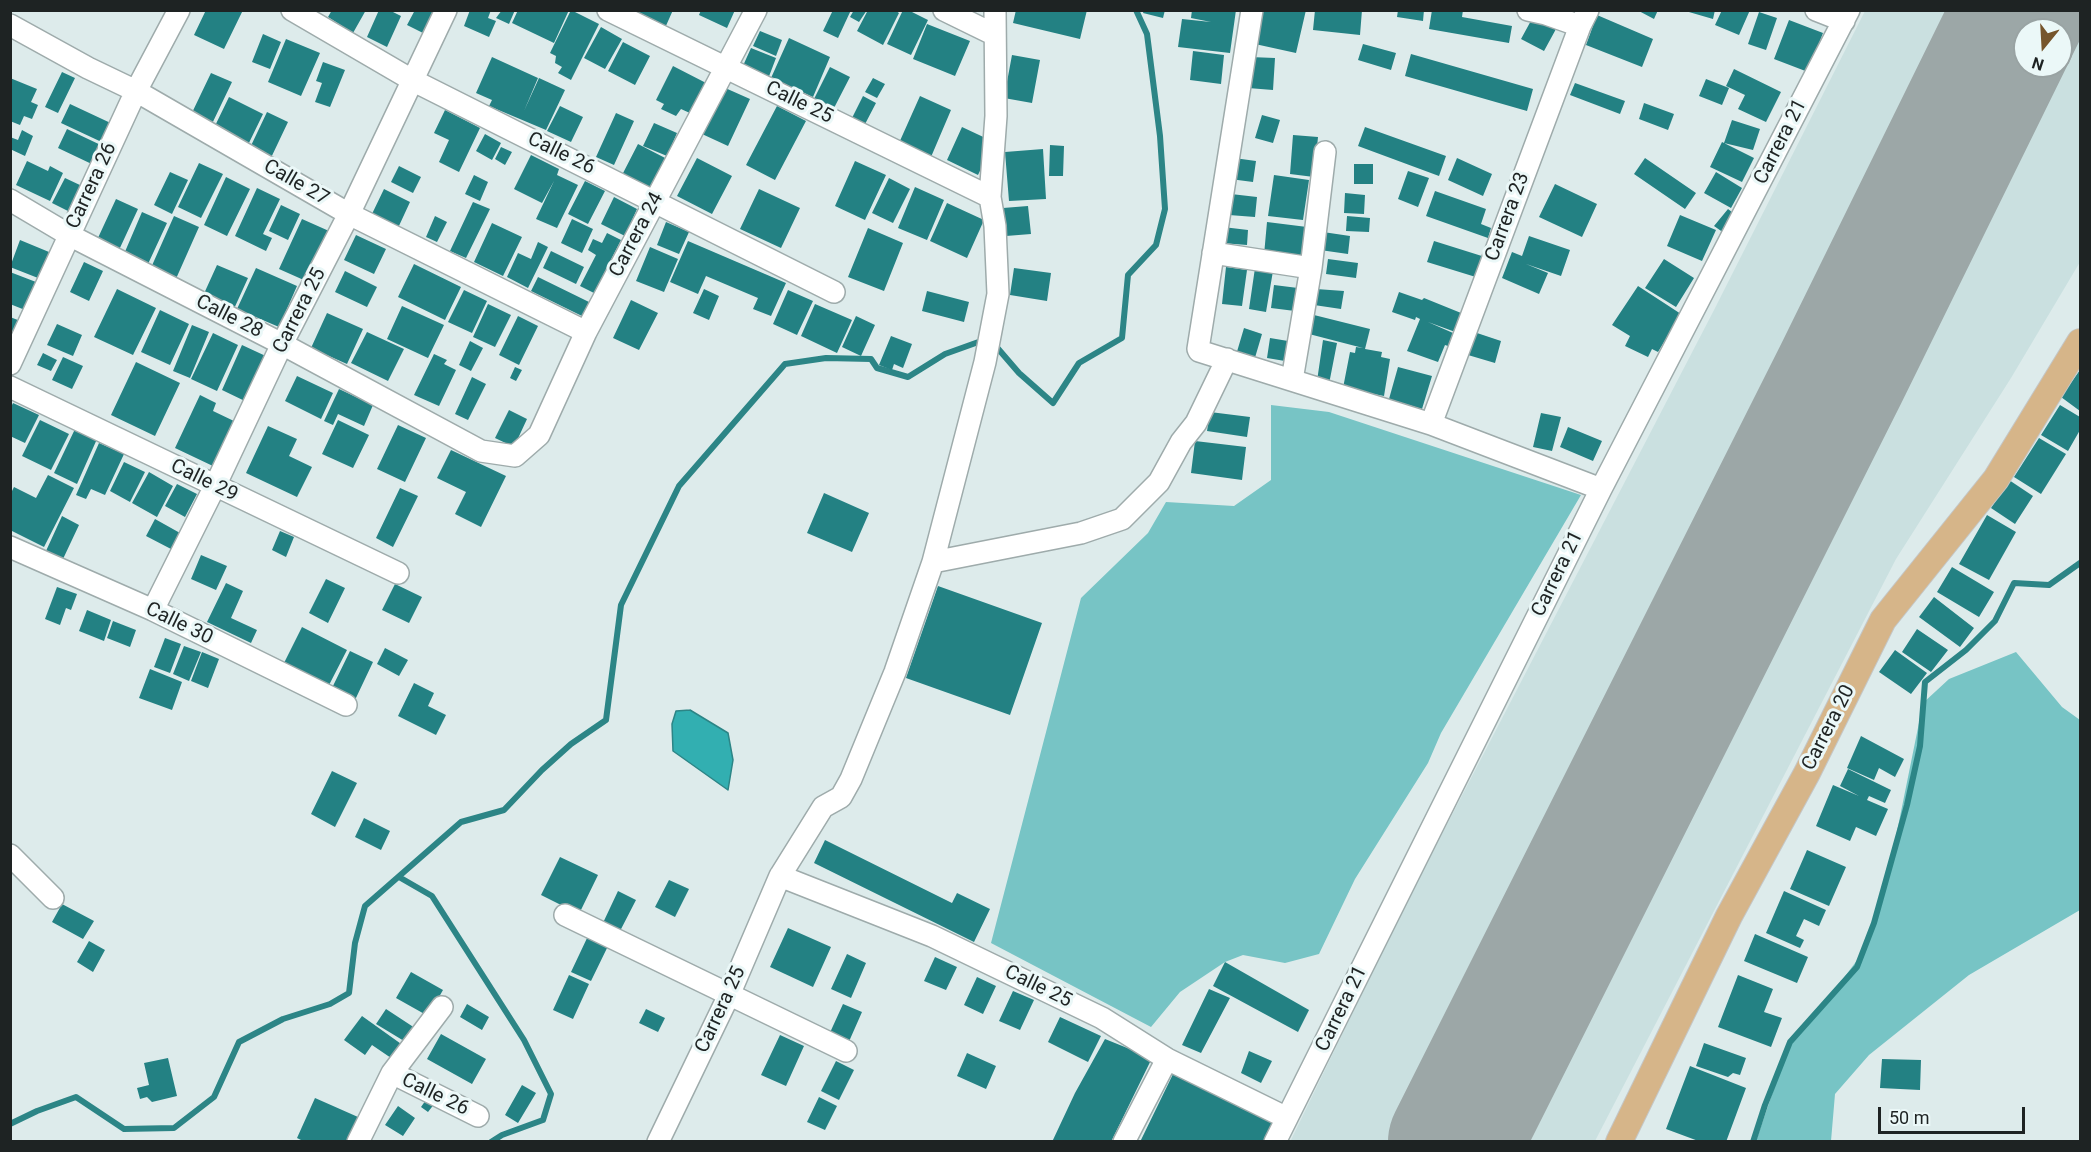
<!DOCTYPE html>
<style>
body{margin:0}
#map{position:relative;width:2091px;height:1152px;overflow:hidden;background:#ddebeb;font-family:Roboto,sans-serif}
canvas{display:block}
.frame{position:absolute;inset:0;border:12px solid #1e2323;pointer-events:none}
.north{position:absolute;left:2013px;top:18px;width:60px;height:60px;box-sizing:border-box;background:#ebf8f8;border:2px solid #99a3a3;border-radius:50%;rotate:198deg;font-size:16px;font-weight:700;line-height:24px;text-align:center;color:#1e2323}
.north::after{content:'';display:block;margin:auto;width:21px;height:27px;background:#76552c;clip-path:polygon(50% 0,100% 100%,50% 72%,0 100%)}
.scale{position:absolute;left:1878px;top:1107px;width:147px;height:27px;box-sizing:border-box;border:3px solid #1e2323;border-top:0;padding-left:8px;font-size:18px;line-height:21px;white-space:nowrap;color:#1e2323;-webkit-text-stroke:4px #ebf8f8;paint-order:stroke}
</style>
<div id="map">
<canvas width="2091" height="1152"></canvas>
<div class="frame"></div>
<div class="north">N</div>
<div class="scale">50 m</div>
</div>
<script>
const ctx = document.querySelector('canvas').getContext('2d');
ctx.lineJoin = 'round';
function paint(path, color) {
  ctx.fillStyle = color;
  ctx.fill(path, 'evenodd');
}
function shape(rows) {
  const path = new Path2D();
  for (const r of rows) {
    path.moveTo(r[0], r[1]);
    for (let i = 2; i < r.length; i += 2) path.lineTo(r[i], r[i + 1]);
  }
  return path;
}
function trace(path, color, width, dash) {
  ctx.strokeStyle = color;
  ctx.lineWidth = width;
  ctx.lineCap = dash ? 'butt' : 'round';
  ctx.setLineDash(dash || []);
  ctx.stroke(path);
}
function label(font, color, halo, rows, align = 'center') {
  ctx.font = font + ' Roboto,sans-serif';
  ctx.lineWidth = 6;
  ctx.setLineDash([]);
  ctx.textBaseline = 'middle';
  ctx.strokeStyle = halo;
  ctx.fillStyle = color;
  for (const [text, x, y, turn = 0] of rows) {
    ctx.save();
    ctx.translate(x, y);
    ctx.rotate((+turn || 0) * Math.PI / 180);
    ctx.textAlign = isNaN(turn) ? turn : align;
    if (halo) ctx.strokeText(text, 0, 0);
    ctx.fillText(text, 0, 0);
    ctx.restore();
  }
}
const built = shape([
 [1865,11,2080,11,2080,262,2011,378,1896,559,1595,1141,1290,1142,1401,913,1713,312],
 [2025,30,2061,30,2061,66,2025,66]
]);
const green = shape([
 [1271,405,1329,412,1581,495,1441,733,1428,763,1355,879,1319,954,1285,963,1243,955,1225,962,1180,992,1151,1027,991,943,1081,598,1148,533,1166,502,1234,506,1271,480],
 [2016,652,2062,707,2080,720,2080,910,1969,975,1869,1055,1835,1094,1831,1141,1756,1141,1790,1042,1828,999,1861,955,1890,866,1923,703,1949,679]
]);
const water = shape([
 [690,710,728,733,733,760,728,790,673,751,672,724,676,711,690,710]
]);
const stream = shape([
 [994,344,1019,373,1053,403,1079,363,1122,338,1128,275,1156,245,1165,209,1160,136,1147,34,1136,10],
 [399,877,432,896,524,1040,551,1094,543,1120,502,1135,491,1142],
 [10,1124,37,1111,76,1097,124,1129,174,1128,214,1097,239,1042,283,1019,330,1004,349,993,355,943,365,906,461,822,504,810,542,770,571,744,606,720,621,605,679,486,785,364,826,358,871,359,877,368,908,377,945,354,984,340],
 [1753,1142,1765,1105,1790,1042,1857,967,1874,923,1907,805,1920,746,1925,682,1966,650,1995,621,2014,583,2049,585,2080,563]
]);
const runway = shape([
 [1455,1142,1841,374,2020,10]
]);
const building = shape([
 [206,10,243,10,224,49,194,35],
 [332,10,366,10,353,33,328,17],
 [379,10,389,10,401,16,387,47,367,37],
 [415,10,431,10,440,15,429,36,407,25],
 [470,10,491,10,488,18,496,21,489,37,464,26],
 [502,10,515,10,509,24,496,18],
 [518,10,569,10,554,43,512,23],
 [571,10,599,24,571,80,558,73,562,67,555,63,556,56,550,53],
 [629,10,673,10,665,28],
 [701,10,735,10,727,28,699,15],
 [833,10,851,10,838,38,823,31],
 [854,10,867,10,859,22,850,17],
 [868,10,895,10,899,13,883,45,857,31],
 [903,10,908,10,928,20,911,55,887,44],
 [1016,10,1087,10,1080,39,1013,23],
 [1144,10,1165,10,1163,18,1143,13],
 [1192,10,1236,10,1230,53,1178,47,1182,19,1211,22,1191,18],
 [1263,10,1306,10,1296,53,1255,44],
 [1315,10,1362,10,1360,35,1313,30],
 [1398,10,1424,10,1423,21,1397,17],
 [1432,10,1463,10,1462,17,1512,26,1509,43,1429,29],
 [1637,10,1658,10,1654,19],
 [1682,10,1715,10,1713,19],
 [1722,10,1750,10,1739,35,1715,25],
 [1759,12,1777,18,1766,50,1748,44],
 [1597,15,1653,39,1642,67,1586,45],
 [1533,17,1556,29,1544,51,1521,39],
 [1789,20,1823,33,1808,72,1774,59],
 [927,24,970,41,955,76,913,59],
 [601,27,622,39,605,69,584,58],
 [760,31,782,40,776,56,753,46],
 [263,34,281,42,270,69,252,62],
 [789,38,830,57,813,97,771,78],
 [286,39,320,53,301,96,268,82],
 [623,42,650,56,635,85,608,71],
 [1363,44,1396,53,1391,70,1358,60],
 [751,48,776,58,768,79,742,68],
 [1193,51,1224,55,1221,84,1190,80],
 [1411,54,1533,89,1527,111,1405,76],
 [1012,55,1040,60,1032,103,1004,98],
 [492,57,538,78,524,111,539,78,565,90,546,130,489,106,492,100,476,93],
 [1250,57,1275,58,1273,90,1248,88],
 [323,62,345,70,330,107,315,102,322,83,316,81],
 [673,66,708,84,692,114,681,109,676,116,661,109,664,104,656,100],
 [830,67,850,77,834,108,814,99],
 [1734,69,1781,92,1766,122,1738,109,1745,95,1726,86],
 [62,72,75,78,58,113,45,107],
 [211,73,232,82,210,128,189,119],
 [10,78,37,89,31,102,38,105,32,119,24,116,20,125,10,121],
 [873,78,885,84,877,98,865,92],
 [1706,79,1729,88,1722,105,1699,96],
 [1575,83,1625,101,1620,114,1570,95],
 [723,87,750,99,728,146,702,134],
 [863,96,876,103,863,128,850,122],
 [920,96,951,110,931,157,899,143],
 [229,97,263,114,246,149,212,132],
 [1644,103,1674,114,1668,130,1639,119],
 [70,104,117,126,108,145,61,123],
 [560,106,583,117,571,142,547,131],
 [777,106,806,121,775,180,746,165],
 [445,110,480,128,459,172,439,162,449,140,434,133],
 [267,112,288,122,269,162,248,152],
 [616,113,634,121,614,165,596,157],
 [1262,115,1280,120,1273,143,1255,138],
 [1732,120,1760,129,1753,150,1724,143],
 [654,123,677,133,667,156,643,146],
 [962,127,994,142,978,175,947,160],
 [1365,127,1446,156,1439,176,1358,146],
 [67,129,107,148,98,167,58,148],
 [22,130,33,136,25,156,10,149,10,137,18,140],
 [485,134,501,143,492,160,476,151],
 [1293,135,1318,137,1314,177,1290,174],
 [1722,142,1754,158,1742,182,1710,167],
 [638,144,669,160,652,193,621,177],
 [1050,145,1064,146,1063,176,1049,176],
 [501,147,512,152,505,165,495,159],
 [1043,149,1046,199,1009,201,1005,152],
 [531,155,559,169,557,175,578,185,557,228,536,219,554,181,542,203,514,189],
 [697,158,732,176,712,214,677,196],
 [1234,158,1256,161,1253,182,1230,179],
 [1457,158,1492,174,1483,196,1448,180],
 [1645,158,1696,193,1685,209,1634,174],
 [27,161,48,171,50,166,63,173,50,201,16,185],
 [855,161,886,175,865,220,835,206],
 [199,163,223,174,201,218,178,207],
 [1354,164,1373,164,1373,184,1354,184],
 [399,166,421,177,413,193,391,182],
 [1408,171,1429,178,1418,207,1398,199],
 [170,172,188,180,172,214,154,205],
 [1716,172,1742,188,1731,208,1704,193],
 [474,175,488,182,480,201,465,194],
 [1274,175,1309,180,1303,220,1268,216],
 [226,177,250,189,227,236,204,225],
 [65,178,82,186,70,212,52,203],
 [889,178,910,189,893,223,872,213],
 [585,181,605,191,588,224,568,214],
 [1555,184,1597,204,1582,237,1539,217],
 [915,187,944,200,927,240,898,228],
 [257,188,280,199,263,234,272,238,266,251,235,236],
 [384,189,410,202,398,228,371,216],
 [759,189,800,208,781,248,740,229],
 [1435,191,1486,209,1481,224,1491,228,1488,238,1426,216],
 [1345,193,1365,195,1364,214,1344,213],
 [1231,194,1257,197,1255,217,1229,215],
 [614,197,637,209,625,236,601,224],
 [116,199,138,209,119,250,97,240],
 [473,202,490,209,466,258,450,251],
 [947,203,984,220,967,258,930,241],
 [281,205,300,214,288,240,269,231],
 [1028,206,1031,234,1006,236,1003,208],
 [1728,209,1737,216,1724,233,1714,226],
 [142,212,167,223,148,264,124,254],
 [1680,215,1716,230,1702,261,1667,246],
 [174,216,199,227,175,281,150,270],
 [435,216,447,222,437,242,426,237],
 [1347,216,1370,218,1369,232,1346,231],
 [302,219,329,231,306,281,279,269],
 [572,219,593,229,582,253,561,243],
 [666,222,689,232,679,254,657,245],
 [1267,222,1307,227,1303,260,1264,255],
 [492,223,522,237,503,276,474,262],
 [1223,227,1248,230,1247,245,1222,243],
 [868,228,903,243,884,291,848,277],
 [1323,232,1350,236,1348,254,1320,250],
 [607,233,621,240,594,293,580,286,596,255,588,250,593,239,602,243],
 [356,235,386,249,374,274,344,260],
 [1529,236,1570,250,1561,276,1526,264,1548,273,1539,294,1502,278,1512,252,1522,256],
 [20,240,49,252,38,278,10,267],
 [688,241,786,283,771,316,753,309,758,298,706,276,698,294,670,282],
 [1434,241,1485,257,1479,278,1427,262],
 [538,242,548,247,528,288,507,277,518,253,531,259],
 [650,247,678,259,664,292,636,281],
 [551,251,584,267,576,284,543,268],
 [1328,259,1358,263,1356,278,1326,274],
 [1664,259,1694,278,1676,307,1645,288],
 [84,262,103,271,89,301,70,292],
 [414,264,461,287,445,320,398,297],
 [217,265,248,278,233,311,202,298],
 [1226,267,1247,270,1242,306,1222,304],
 [256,268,297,286,279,327,237,309],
 [1014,268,1051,273,1047,301,1010,295],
 [1255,268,1273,271,1266,312,1249,309],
 [345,271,377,287,367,307,335,292],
 [10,272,36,282,25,310,10,304],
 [538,277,589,302,582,316,531,291],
 [1274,285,1298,288,1295,311,1271,308],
 [1638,286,1681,314,1658,352,1652,349,1648,357,1625,346,1630,336,1612,325],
 [117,289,156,308,133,355,94,337],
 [704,289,719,296,709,320,693,313],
 [1316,289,1344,291,1341,309,1314,305],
 [464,290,487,301,472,333,448,322],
 [788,290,813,301,797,335,773,324],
 [927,291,969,302,964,322,922,311],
 [1399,292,1422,300,1424,298,1466,315,1458,333,1428,322,1453,333,1448,346,1445,345,1438,362,1407,351,1420,319,1416,317,1415,320,1392,312],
 [631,300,658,313,639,350,613,338],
 [488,304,511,315,495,347,473,337],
 [815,304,852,320,837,353,801,336],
 [402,306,444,325,428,358,387,339],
 [160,310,189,324,170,365,141,352],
 [327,313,363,329,347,364,311,348],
 [1314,315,1370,329,1365,349,1382,352,1381,357,1390,359,1384,396,1343,388,1350,352,1355,353,1356,347,1363,348,1309,334],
 [518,316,538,326,519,365,499,355],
 [856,316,875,325,861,356,842,347],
 [10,317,23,322,10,340],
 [57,324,82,335,73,356,47,345],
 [192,325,209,332,190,378,173,371],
 [1244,328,1262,334,1254,361,1236,355],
 [367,332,404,349,388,381,351,363],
 [1474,332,1501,341,1495,363,1468,355],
 [213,333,238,345,217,391,191,379],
 [891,336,912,344,903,368,894,364,892,370,879,365],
 [1270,338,1288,341,1285,361,1267,358],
 [1323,340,1337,343,1329,384,1317,381],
 [470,341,483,348,471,371,459,365],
 [242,345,270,358,249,403,222,390],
 [43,353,57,360,51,371,37,365],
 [434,354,447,360,444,364,456,370,439,406,414,395],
 [63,357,83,366,72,389,52,380],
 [136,362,180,383,155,436,111,415],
 [515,367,522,370,516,381,510,378],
 [1398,367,1432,376,1422,409,1389,399],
 [2080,370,2080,411,2061,397],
 [297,376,333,393,321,419,285,401],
 [472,377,486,384,468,420,455,414],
 [339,389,373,405,364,426,338,414,333,425,324,421],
 [200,395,216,403,213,411,236,422,215,467,175,448],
 [13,403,39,415,25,443,10,436,10,409],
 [2060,405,2080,417,2080,430,2068,451,2041,435],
 [509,410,527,419,514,447,495,438],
 [1210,412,1250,417,1247,437,1207,431],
 [1541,413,1561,417,1552,451,1533,447],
 [40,420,69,434,51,470,22,456],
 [338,420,369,435,353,468,322,454],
 [398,425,426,438,405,482,377,469],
 [268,426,297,439,289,456,312,467,297,497,246,473],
 [1568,427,1602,441,1593,461,1560,447],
 [75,429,97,439,77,484,54,473],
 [2039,438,2066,454,2041,494,2014,477],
 [1195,441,1246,447,1242,480,1191,473],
 [99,443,124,454,105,495,91,489,86,499,76,495],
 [451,450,506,476,481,527,455,514,466,492,437,478],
 [124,462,145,472,130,502,110,491],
 [149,472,173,486,157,517,132,503],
 [48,475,74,488,44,547,10,530,10,495,14,487,36,498],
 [2009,480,2033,496,2015,524,1991,508],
 [177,484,197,494,185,517,165,506],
 [400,488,418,496,393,547,376,538],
 [824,493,869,513,852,552,807,533],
 [1987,515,2016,532,1989,580,1959,564],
 [62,516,79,525,63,559,46,551],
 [155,519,180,533,171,549,146,536],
 [280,531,294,537,286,557,272,550],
 [201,555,227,566,216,590,191,579],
 [1952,567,1994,592,1979,617,1937,592],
 [326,579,345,588,328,623,309,613],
 [226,583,243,591,231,618,257,630,251,643,207,622],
 [395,584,422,597,409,623,382,610],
 [938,586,1042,623,1010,715,906,678],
 [57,587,77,594,71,610,66,608,60,625,45,619],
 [1934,597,1974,628,1960,647,1919,617],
 [87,610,111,620,104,641,79,631],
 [113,621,136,630,130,647,107,638],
 [302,627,347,650,328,687,283,665],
 [1917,629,1948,650,1931,672,1902,652],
 [165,638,181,644,170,673,154,667],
 [184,646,201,652,189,681,173,674],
 [385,648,408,660,399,676,377,664],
 [1895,650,1927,673,1911,694,1879,672],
 [350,651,373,662,355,700,332,688],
 [202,652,219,659,208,688,191,681],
 [150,669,182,682,172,710,139,698],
 [414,683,434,693,428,706,446,715,436,735,398,716],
 [1861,736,1904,759,1895,777,1879,768,1874,780,1847,768],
 [1848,769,1891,790,1885,803,1869,796,1867,800,1888,809,1876,836,1856,827,1850,841,1816,826,1833,785,1859,796,1840,786],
 [332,771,357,783,335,827,311,814],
 [364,818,390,831,381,850,355,837],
 [825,840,952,903,957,893,990,909,974,942,814,863],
 [1807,850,1846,867,1829,906,1790,889],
 [560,857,598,875,579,914,541,895],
 [669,880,689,889,675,917,655,907],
 [618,891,636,900,619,933,602,925],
 [1784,891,1826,910,1819,926,1804,919,1796,936,1804,940,1800,948,1766,933],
 [62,904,94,921,83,939,52,922],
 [788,928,831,947,813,987,770,967],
 [1755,934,1808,957,1797,983,1744,961],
 [588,936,608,946,591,981,571,972],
 [89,941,105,950,93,972,77,962],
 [847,954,866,963,851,998,831,989],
 [935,957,957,967,946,990,924,981],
 [1225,962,1309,1010,1298,1032,1213,986],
 [411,972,443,990,428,1016,396,998],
 [569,975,589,984,573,1019,553,1010],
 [1738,975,1773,989,1764,1012,1782,1018,1771,1047,1718,1027],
 [977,977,996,986,983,1014,964,1005],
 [1209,989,1230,998,1201,1053,1182,1045],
 [1013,991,1034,1000,1020,1030,999,1021],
 [467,1004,489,1017,482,1030,460,1017],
 [843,1004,862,1012,847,1046,828,1037],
 [386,1009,418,1030,409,1044,376,1024],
 [646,1009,665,1018,658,1032,639,1023],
 [362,1016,404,1046,394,1060,372,1045,365,1055,344,1040],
 [1060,1017,1101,1036,1088,1062,1048,1042],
 [441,1034,486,1059,472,1084,427,1059],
 [780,1035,804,1046,786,1086,761,1075],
 [1105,1039,1152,1058,1111,1142,1052,1142,1075,1093],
 [1704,1043,1746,1058,1740,1075,1733,1073,1728,1077,1696,1066],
 [1249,1051,1272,1061,1261,1083,1241,1073],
 [967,1053,996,1066,986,1089,957,1076],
 [168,1058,177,1096,152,1102,147,1097,140,1099,137,1088,149,1085,144,1063],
 [1882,1059,1921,1060,1920,1090,1880,1088],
 [836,1061,854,1070,839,1100,821,1091],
 [1690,1066,1746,1088,1726,1142,1701,1142,1666,1129],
 [1175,1070,1274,1124,1265,1142,1140,1142],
 [522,1085,536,1093,518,1123,505,1115],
 [428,1097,435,1103,428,1112,421,1107],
 [819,1097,837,1106,825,1130,807,1122],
 [315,1098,358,1117,347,1142,305,1142,297,1138],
 [398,1106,415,1118,403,1136,385,1125]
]);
const minor = shape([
 [292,10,412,80,834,292],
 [608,10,990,197],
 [944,10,995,35],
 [1252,10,1198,349,1199,351,1431,424,1601,489],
 [1528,10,1546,14,1580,26],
 [1816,10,1844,21],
 [10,25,88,68,136,91,349,214,586,332],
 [10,200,69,235,282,344,481,451,515,456,539,435,586,332,756,10],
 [1213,253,1311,268],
 [10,364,136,91,179,10],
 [1292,380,1311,268,1325,152],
 [10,387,398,573],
 [1431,424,1580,26,1588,10],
 [10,547,153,610,346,705],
 [933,562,1081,533,1122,519,1159,482,1181,442,1196,423,1227,359],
 [153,610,215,486,282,344,349,214,446,10],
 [10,855,53,898],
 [780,876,932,936,1102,1018,1167,1059,1287,1118],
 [565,915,846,1051],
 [392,1073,478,1116],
 [358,1142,392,1073,442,1007],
 [658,1142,729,995,780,876,823,807,841,797,851,779,895,672,933,562,985,362,998,294,995,226,990,197,996,116,995,10],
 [1124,1142,1167,1059],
 [1275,1142,1601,489,1849,10]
]);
const major = shape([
 [1619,1142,1729,916,1807,773,1883,620,1996,479,2080,342]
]);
const streetNames = [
 ["Calle 25",799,103,26],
 ["Carrera 21",1781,142,-63],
 ["Calle 26",561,154,26],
 ["Calle 27",296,183,30],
 ["Carrera 26",92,186,-65],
 ["Carrera 23",1508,217,-70],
 ["Carrera 24",637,235,-62],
 ["Carrera 25",300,311,-63],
 ["Calle 28",229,317,27],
 ["Calle 29",204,481,26],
 ["Carrera 21",1558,574,-64],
 ["Calle 30",179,624,26],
 ["Carrera 20",1829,728,-63],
 ["Calle 25",1038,987,26],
 ["Carrera 21",1342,1009,-64],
 ["Carrera 25",721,1010,-65],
 ["Calle 26",435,1095,26]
];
paint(built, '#cae0e0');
paint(green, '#77c4c5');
paint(water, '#32afb1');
trace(water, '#2c8586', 1.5);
trace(stream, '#2c8586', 6);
trace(runway, '#9ca7a7', 134);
paint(building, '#238183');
trace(minor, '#9eabab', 24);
trace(major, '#c4c6c6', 28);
trace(minor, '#fff', 21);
trace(major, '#d6b589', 26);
label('20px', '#1e2323', '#ebf8f8', streetNames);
</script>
